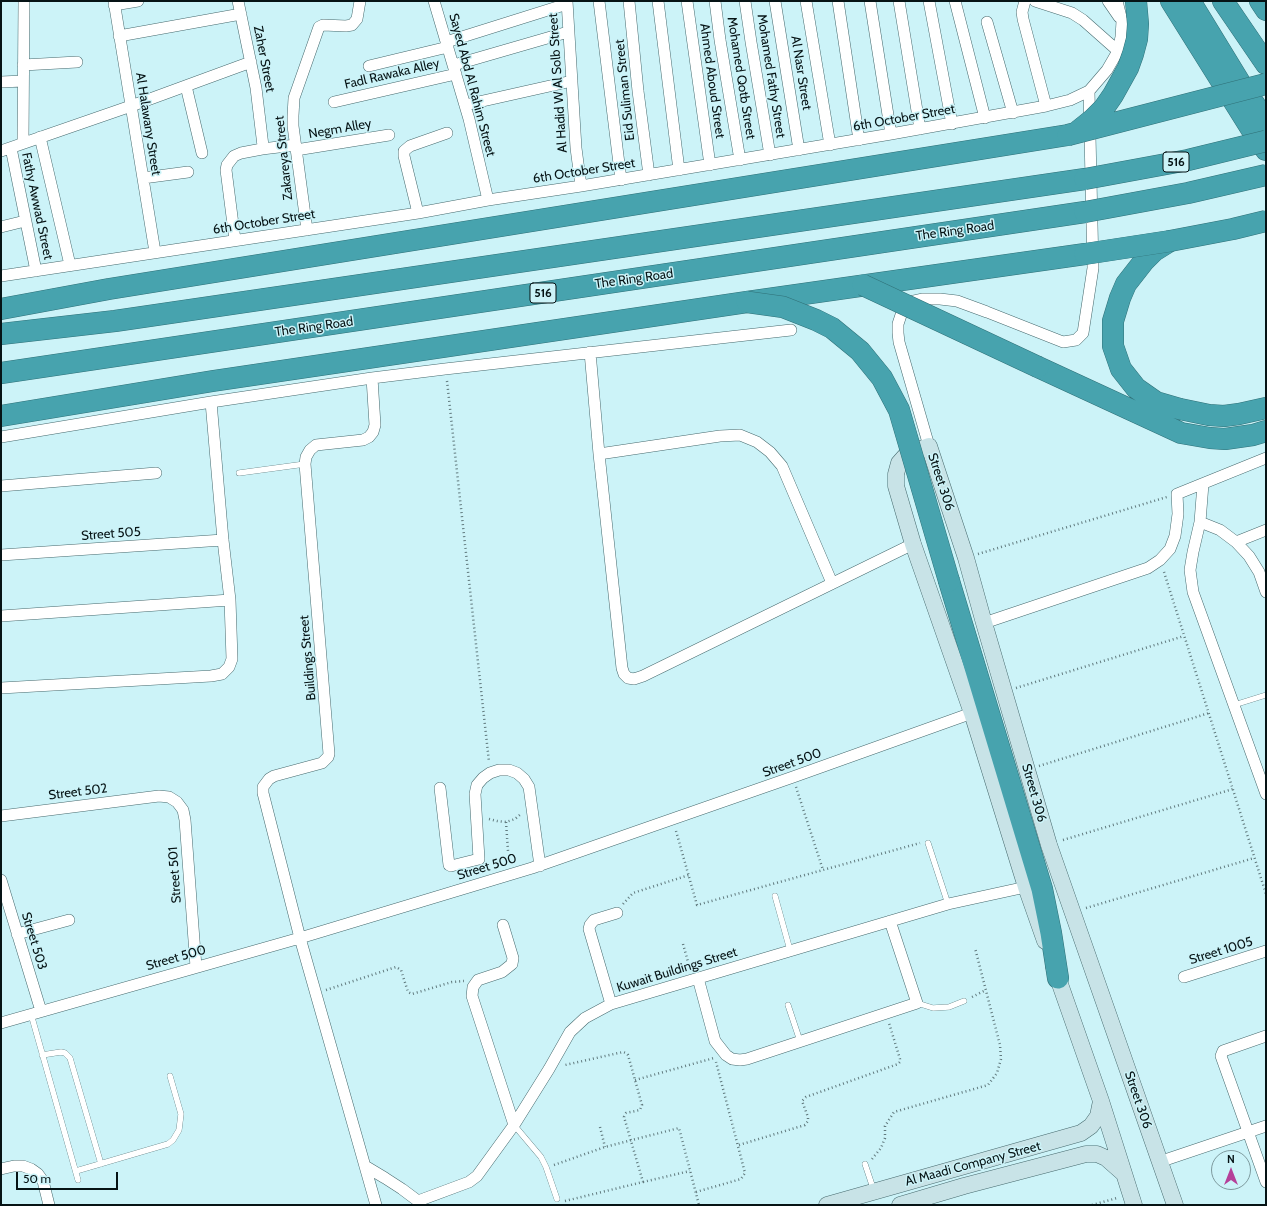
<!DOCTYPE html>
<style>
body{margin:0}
#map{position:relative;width:1267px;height:1206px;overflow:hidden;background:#ccf3f8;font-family:Cabin,sans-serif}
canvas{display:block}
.frame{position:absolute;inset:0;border:2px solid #061315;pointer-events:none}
.north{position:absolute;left:1211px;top:1150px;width:40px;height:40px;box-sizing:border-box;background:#ccf3f8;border:1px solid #7d999d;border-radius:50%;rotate:0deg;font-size:11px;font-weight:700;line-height:16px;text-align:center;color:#061315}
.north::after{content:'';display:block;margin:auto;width:14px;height:18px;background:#b54099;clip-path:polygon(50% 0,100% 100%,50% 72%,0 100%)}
.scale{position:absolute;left:16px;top:1172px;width:102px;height:18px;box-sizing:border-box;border:2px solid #061315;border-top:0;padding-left:5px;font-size:12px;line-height:14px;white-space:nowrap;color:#061315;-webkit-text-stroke:3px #ccf3f8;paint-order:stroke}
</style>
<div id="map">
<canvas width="1267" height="1206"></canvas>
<div class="frame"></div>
<div class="north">N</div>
<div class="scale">50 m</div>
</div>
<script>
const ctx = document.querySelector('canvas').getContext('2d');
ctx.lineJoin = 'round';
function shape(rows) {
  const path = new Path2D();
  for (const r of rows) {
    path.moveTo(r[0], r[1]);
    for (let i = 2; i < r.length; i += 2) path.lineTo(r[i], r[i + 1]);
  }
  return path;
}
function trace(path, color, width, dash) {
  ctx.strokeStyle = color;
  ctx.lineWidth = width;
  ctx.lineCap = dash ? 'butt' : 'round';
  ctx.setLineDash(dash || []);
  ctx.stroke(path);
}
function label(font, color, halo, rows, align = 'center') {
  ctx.font = font + ' Cabin,sans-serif';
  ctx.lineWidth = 3;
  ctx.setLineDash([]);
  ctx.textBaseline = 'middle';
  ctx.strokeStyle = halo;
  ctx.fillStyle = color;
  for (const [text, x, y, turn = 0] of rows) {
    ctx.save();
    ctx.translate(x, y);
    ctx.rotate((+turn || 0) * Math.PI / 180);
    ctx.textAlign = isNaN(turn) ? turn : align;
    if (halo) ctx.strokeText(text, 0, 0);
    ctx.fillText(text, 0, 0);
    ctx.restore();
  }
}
const path = shape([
 [447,381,489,762],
 [978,554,1167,497],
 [1164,572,1266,894],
 [1016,688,1184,636],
 [1039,766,1209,713],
 [796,787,823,870],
 [489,819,497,821,506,822,515,819,521,814],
 [506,822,508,851],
 [676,831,697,905,920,843],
 [1063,840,1233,789],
 [623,904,633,893,689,875],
 [1086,908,1254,858],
 [683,944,690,969],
 [326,990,396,967,401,970,408,992,412,994,452,982,464,981],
 [972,997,986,990],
 [635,1080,714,1058],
 [600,1127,605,1147],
 [739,1145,805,1125,808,1121,808,1117,802,1101,806,1097,898,1064,900,1062,900,1059,889,1023],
 [872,1159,881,1148,885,1138,885,1126,894,1112,988,1085,997,1073,1001,1059,1000,1045,975,948],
 [554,1165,605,1147,679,1128,699,1205],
 [643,1182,690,1171],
 [696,1192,741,1179,745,1173,716,1062],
 [565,1201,643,1182,624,1117,626,1113,640,1110,642,1105,628,1055,626,1053,623,1052,565,1065],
 [1092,1205,1117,1198]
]);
const lane = shape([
 [239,473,305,464],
 [1234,705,1266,695],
 [928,843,948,904],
 [775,896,790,950],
 [917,1003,933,1008,949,1007,964,1001],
 [788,1005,800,1041],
 [31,1014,78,1180],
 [42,1055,61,1052,65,1053,70,1058,101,1164],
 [514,1125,541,1157,546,1167,557,1199],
 [865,1164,874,1191],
 [76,1171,168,1144,173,1140,179,1130,181,1114,170,1076]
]);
const street = shape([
 [114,1,155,252],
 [434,1,469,119,488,200],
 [567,1,576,148,581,186],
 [599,1,621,180],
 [629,1,638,91,649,175],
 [658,1,679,170],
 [687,1,710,165],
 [715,1,720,40,740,160],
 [745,1,751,42,770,155],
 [775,1,799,150],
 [806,1,830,145],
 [838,1,859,140],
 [870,1,891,134],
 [899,1,920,129],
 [929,1,952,124],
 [955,1,985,118],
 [1025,1,1022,12,1023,19,1046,106],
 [1035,1,1072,13,1083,20,1118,51],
 [1108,1,1119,17],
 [114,5,138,1],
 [987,22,1013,113],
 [119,36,241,14],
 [446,42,567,4],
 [23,65,77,62],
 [454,65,568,32],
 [369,66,448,47],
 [1,82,23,81],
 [186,86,202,153],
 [334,102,456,74],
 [465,105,572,81],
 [40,137,70,265],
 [23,143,24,1],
 [11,148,36,271],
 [262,149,295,145],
 [296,150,389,135],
 [1,151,131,106,251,62],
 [143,178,188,172],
 [418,213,404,156,404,151,410,146,447,133],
 [1,227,25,221],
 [307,230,293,126,293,116,294,98,319,27,323,25,346,26,352,25,357,19,360,1],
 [235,240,226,170,227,165,234,156,241,153,262,149,263,146,256,88,238,1],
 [1,276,418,213,488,200,581,186,891,134,1046,106,1070,100,1089,91,1107,70,1118,51,1121,37,1122,21,1117,1],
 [590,352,599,454,622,668,624,674,628,678,634,679,643,676,913,544],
 [372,378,375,425,373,432,369,437,363,440,316,445,310,450,306,457,305,464,329,754,328,757,322,763,274,776,269,779,263,787,263,793,300,938,376,1205],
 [1,437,211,402,372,378,445,369,791,330],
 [929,446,899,342,898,333,898,324,901,315,906,307,913,301,922,299,940,299,957,301,987,312,1063,342,1076,340,1083,333,1093,268,1089,91],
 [599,454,720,436,740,435,757,442,770,452,782,466,832,583],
 [1203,484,1200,522,1193,552,1190,570,1193,592,1266,794],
 [1,486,156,473],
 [1200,522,1220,530,1236,542,1249,556,1259,572,1266,592],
 [1236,542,1266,530],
 [1,555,223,540],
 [1,616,230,600],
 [984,623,1148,568,1160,560,1170,549,1175,536,1178,514,1177,494,1266,458],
 [1,688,211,676,222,674,229,667,232,659,230,600,223,540,211,402],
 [440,788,449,865,451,866,479,859,475,794,477,785,483,778,490,773,499,770,509,770,517,773,524,779,529,787,540,866],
 [1,816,159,796,169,797,177,802,183,810,185,820,196,967],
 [1,880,41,1011],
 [503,925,513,958,512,964,502,972,478,980,473,987,472,996,514,1125],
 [17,934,69,920],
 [1184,977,1266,951],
 [698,978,715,1041,726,1055,732,1059,740,1060,747,1059,917,1003,890,921],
 [611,1004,589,929,590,925,594,920,617,913],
 [1,1023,300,938,532,868,793,777,972,713],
 [1266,1036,1223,1051,1221,1056,1266,1182],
 [1159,1162,1266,1126],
 [365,1166,385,1178,402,1189,418,1201,419,1205],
 [1,1169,14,1166,23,1166,31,1169,38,1174,43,1181,49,1205],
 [418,1201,469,1182,477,1176,514,1125,549,1069,570,1032,585,1018,611,1004,948,904,1026,887]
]);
const secondary = shape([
 [1045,941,1026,887,972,713,913,544,896,486,896,474,899,463,907,454,929,446,966,558,984,623,1049,845,1175,1205],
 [1054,967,1101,1101,1134,1205],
 [827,1205,1081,1133,1091,1126,1098,1116,1101,1101],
 [900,1205,964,1186,1086,1154,1097,1154,1106,1158,1123,1173]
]);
const highway = shape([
 [1171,1,1253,132,1266,150],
 [1190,1,1242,86,1266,121],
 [1223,1,1266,64],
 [1260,1,1266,10],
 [1170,241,1154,251,1144,261,1126,284,1120,298,1113,321,1113,346,1121,369,1136,388,1156,402,1180,409,1209,415,1224,416,1239,414,1266,408],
 [1,309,109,289,1068,135],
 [1,334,115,321,1085,179],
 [1038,367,1181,433,1210,438,1225,439,1253,435,1266,431],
 [1,373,1085,212],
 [1,416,213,381,747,302,1085,254],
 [949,581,1042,889,1051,933,1058,978]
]);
const highwayBridge = shape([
 [1078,131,1093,119,1104,108,1113,95,1128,68,1133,54,1137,39,1138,24,1136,1],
 [1068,135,1266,84],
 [1085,179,1188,160,1266,141],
 [1085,212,1188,193,1266,175],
 [1085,254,1170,241,1233,229,1266,221],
 [863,285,1038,367],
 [747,302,783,307,816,320,832,328,860,351,882,378,899,410,949,581]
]);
const shields = [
 [1176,162,26],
 [543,293,26]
];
const shieldNames = [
 ["516",1176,162],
 ["516",543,293]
];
const streetNames = [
 ["Zaher Street",264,59,79],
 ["Al Nasr Street",801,73,81],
 ["Fadl Rawaka Alley",392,74,-13],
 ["Mohamed Fathy Street",771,76,81],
 ["Mohamed Qotb Street",741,78,81],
 ["Ahmed Aboud Street",712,81,82],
 ["Al Hadid W Al Solb Street",558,83,-94],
 ["Sayed Abd Al Rahim Street",472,85,75],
 ["Eid Suliman Street",625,90,-96],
 ["6th October Street",904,118,-10],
 ["Al Halawany Street",148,124,81],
 ["Negm Alley",340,129,-10],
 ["Zakareya Street",284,158,-96],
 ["6th October Street",584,171,-9],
 ["Fathy Awwad Street",37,206,78],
 ["6th October Street",264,222,-9],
 ["The Ring Road",955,231,-8],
 ["The Ring Road",634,279,-8],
 ["The Ring Road",314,327,-8],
 ["Street 306",941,482,72],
 ["Street 505",111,534,-4],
 ["Buildings Street",308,658,-95],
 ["Street 500",792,763,-20],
 ["Street 502",78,792,-7],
 ["Street 306",1034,793,74],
 ["Street 500",487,867,-17],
 ["Street 501",175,875,-94],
 ["Street 503",34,941,73],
 ["Street 1005",1221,951,-17],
 ["Street 500",176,958,-16],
 ["Kuwait Buildings Street",677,970,-17],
 ["Street 306",1138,1100,71],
 ["Al Maadi Company Street",973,1164,-15]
];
trace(lane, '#476a6e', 6);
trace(street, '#476a6e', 12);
trace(secondary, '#476a6e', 17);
trace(highway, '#307178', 22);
trace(path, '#617a7e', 2.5, [1, 3]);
trace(lane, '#fff', 5.5);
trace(street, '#fff', 11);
trace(secondary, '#c8e3e7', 16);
trace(highway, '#47a3ae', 21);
trace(highwayBridge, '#307178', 22, []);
trace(highwayBridge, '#47a3ae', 21);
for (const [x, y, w] of shields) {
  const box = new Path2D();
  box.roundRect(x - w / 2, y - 10, w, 20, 3);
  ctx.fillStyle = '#ccf3f8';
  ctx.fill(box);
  trace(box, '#061315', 1);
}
label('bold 12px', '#061315', null, shieldNames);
label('13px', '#061315', '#ccf3f8', streetNames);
</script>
